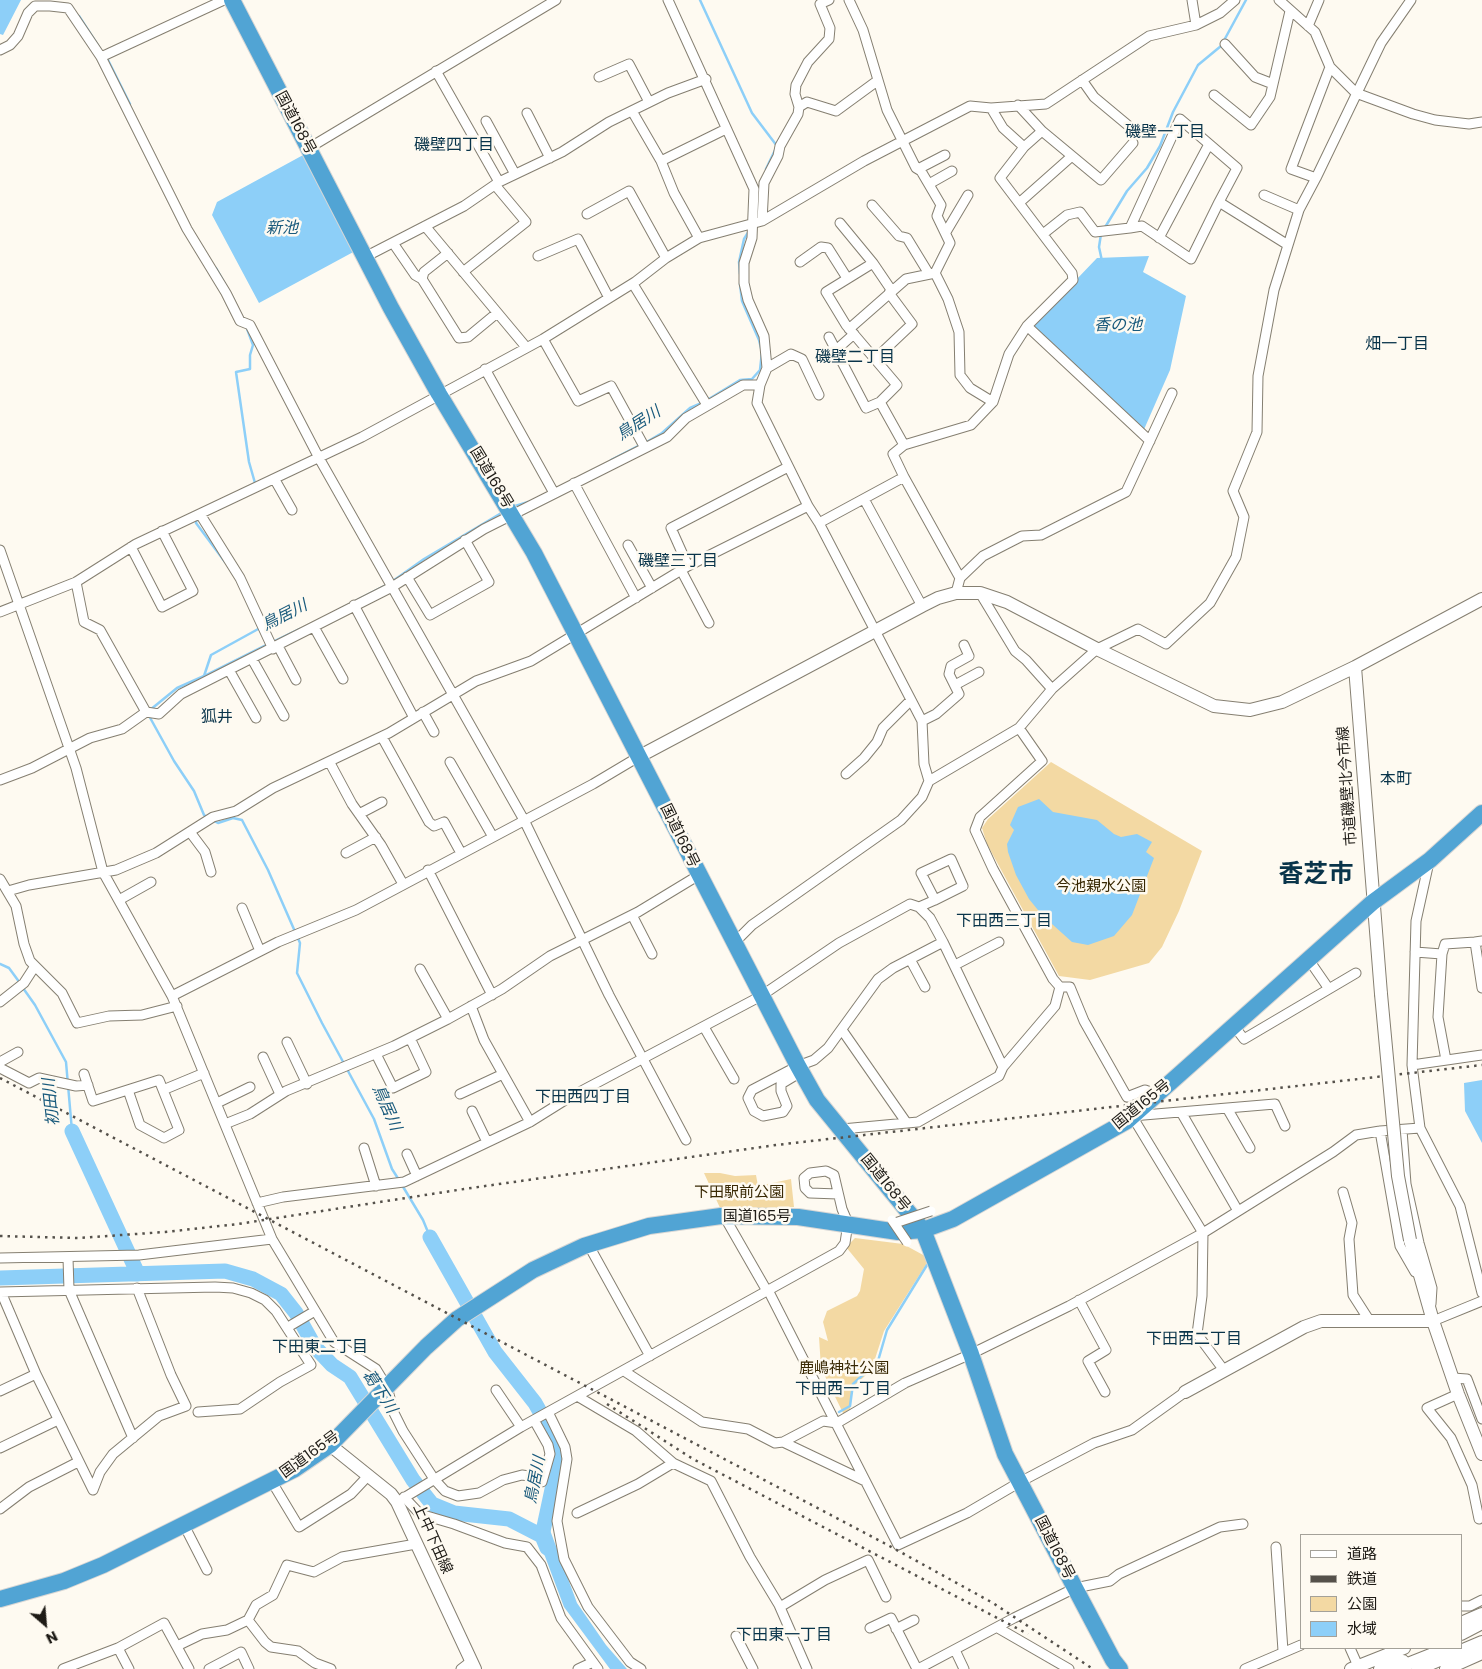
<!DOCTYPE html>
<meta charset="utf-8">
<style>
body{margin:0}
#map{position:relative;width:1482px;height:1669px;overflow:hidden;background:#fefaf1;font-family:Poppins,"Noto Sans JP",sans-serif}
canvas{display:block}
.legend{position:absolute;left:1300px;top:1534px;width:162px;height:115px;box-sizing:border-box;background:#fefaf1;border:1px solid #a4a199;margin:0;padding:6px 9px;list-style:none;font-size:15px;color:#1e1b16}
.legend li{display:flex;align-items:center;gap:10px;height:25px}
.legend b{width:25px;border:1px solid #a4a199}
.north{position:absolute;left:20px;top:1599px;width:50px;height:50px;-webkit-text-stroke:4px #fefaf1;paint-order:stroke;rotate:153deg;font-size:14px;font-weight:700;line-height:20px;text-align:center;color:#1e1b16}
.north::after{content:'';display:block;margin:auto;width:18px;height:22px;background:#1e1b16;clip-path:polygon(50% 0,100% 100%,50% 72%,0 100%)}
</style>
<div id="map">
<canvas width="1482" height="1669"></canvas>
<ul class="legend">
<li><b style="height:6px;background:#fff"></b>道路</li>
<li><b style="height:6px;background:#55514b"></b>鉄道</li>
<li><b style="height:14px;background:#f3d9a3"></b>公園</li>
<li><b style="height:14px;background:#8dcff8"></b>水域</li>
</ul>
<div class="north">N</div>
</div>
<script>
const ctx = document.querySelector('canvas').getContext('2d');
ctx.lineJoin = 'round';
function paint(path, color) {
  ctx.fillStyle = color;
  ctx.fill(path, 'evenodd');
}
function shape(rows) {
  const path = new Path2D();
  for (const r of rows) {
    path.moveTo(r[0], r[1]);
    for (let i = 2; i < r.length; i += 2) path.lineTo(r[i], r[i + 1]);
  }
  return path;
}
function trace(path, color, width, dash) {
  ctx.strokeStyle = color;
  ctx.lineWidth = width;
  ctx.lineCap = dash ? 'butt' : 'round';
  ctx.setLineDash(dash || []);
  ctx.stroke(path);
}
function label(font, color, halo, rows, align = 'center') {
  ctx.font = font + ' Poppins,"Noto Sans JP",sans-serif';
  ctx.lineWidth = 5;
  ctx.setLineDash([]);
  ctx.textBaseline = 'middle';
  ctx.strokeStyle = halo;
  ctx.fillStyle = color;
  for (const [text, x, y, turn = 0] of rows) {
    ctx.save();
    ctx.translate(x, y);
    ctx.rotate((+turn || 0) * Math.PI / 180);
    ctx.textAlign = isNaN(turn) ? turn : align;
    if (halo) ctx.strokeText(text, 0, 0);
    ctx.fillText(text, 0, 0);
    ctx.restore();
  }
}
const green = shape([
 [1051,762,1202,851,1179,911,1162,947,1149,963,1090,980,1059,976,987,844,982,828,988,819],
 [704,1173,720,1173,735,1176,756,1175,758,1186,791,1179,794,1207,721,1210],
 [855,1238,903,1244,925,1256,927,1263,884,1331,874,1362,878,1364,853,1387,850,1410,844,1415,821,1368,819,1337,828,1341,823,1322,827,1311,857,1296,860,1291,864,1269,846,1247]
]);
const water = shape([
 [0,0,21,0,3,35,0,34],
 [305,154,357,250,259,303,212,215,217,202],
 [1149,256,1143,272,1186,296,1170,370,1142,434,1032,326,1097,258],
 [1039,799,1053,812,1097,820,1114,834,1121,837,1137,834,1152,842,1146,852,1154,858,1132,915,1114,936,1088,945,1072,942,1042,915,1029,899,1016,875,1008,852,1007,844,1014,830,1010,825,1018,807],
 [1482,1080,1482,1143,1465,1111,1464,1083],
 [540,1526,550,1530,577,1603,606,1645,627,1669,610,1669,564,1607,540,1543,534,1535]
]);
const stream = shape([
 [700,0,752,113,777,146,766,169],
 [79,16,99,47],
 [107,58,130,104],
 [1104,229,1127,191,1147,168,1160,146,1173,112,1198,65,1221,46,1246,0],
 [1101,234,1099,247,1102,261],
 [216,268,234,300],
 [740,274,739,262,744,239,749,231],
 [246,326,253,345,250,355,250,369,236,372,249,462,255,483,253,485],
 [645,443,662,433,690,408,704,402,740,380,752,379,760,370,762,352,759,340,742,301,740,284],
 [611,460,640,445],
 [512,507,528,502],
 [197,517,196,523,225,562],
 [334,612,390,583,424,559,503,512],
 [273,642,300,629],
 [204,676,268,644],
 [150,710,177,688,204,676,211,655,260,628],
 [148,714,174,761,194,791,204,815,207,817],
 [212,820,218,823,233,818,242,820,268,870,300,943,297,973,322,1023,374,1119,392,1169,399,1180],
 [0,964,9,968,20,983],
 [23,988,35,1005,66,1062,72,1131],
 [402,1185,423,1220,430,1237],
 [839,1412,850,1406,853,1384,878,1361,887,1330,927,1265]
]);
const river = shape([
 [72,1131,138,1274],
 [430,1237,495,1352,535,1403,553,1435,560,1452,542,1536],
 [0,1278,225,1271,253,1279,281,1294,296,1313,315,1347,332,1365,350,1377,413,1480,432,1504,454,1513,509,1519,542,1536,547,1548]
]);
const street = shape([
 [668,0,754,189,752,238,744,263,744,283,748,300,764,336,767,368,760,385,757,403,808,506,819,523,922,721,924,764,929,781],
 [849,0,863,30,887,110,916,168,921,171,941,205,937,216,950,243,935,273,948,299,959,332,960,375,970,388,993,402],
 [1192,0,1196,25],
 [1279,0,1315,32,1330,67,1356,93,1413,114,1435,120,1469,124,1482,122],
 [1308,26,1319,0],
 [1225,44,1255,77,1273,84],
 [0,50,10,45,18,36,28,13,35,6,50,6,68,8,101,57,187,229,226,293,240,321,250,325,319,458,524,820,609,995,686,1140],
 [101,57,224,0],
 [436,71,499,182],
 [599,77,629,64,649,102],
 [1082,80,1094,97,1136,132],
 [1214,95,1251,125,1270,97,1290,11],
 [799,107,807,102,836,111,877,81],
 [991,108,1003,128,1024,147],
 [632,111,661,161,674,193,699,238],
 [527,113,550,158],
 [486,121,515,174],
 [1042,131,1101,180,1133,143],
 [309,148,556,0],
 [661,161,726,129],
 [918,169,945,155],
 [1316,178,1291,169,1330,67],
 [929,184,952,171],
 [1264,195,1299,210],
 [1219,202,1191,259,1142,226,1130,228,1180,119,1237,168,1219,202,1288,245],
 [1019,203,1072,156],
 [872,205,899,236,907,238,929,274],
 [587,214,629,191,666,258],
 [762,221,764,183,778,156,780,146,798,114,799,107,795,94,796,85,808,62,829,39,830,28,820,4,829,0],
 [840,223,873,263,892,291],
 [425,226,526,347],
 [946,232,968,195],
 [1043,234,1067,215,1080,212,1095,232,1130,228],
 [1159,238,1209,144],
 [393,243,415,275,422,279],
 [448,253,424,272,422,279,459,338,468,337,497,313],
 [538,256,578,239,609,298],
 [365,257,464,206,499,182,562,152,609,122,668,93,706,79],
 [800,262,821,247,828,248,847,278],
 [873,263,826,292,846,325,897,385,880,402],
 [463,272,526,222,495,185],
 [633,284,707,405],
 [1027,326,1150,441],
 [849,329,906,279,935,273],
 [829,337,866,408,880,402,904,445,971,425,993,402,1009,354,1027,326,1073,280,1072,273,1000,178,1024,147,1042,131,1018,105],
 [543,339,578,401,611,386,645,448],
 [836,350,854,334],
 [875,359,912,324,889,293],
 [767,368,791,354,802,359,819,395],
 [485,369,554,493],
 [904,445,893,454,904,477],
 [275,480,292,510],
 [574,483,636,598],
 [864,499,922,606],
 [200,514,240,578,273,649],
 [819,523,904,477,960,578],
 [628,545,652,588],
 [131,547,162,607,193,591,162,531],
 [0,550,76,768,103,872,172,996,272,1239,334,1342,376,1369,387,1387,394,1413,403,1431,434,1479,445,1491,458,1496,479,1493,503,1480,522,1475,536,1477,542,1482,550,1454,548,1445,534,1420],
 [688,566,671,528,788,467],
 [681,570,709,623],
 [407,577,430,615,489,582,465,540],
 [956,593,960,578,983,556,1022,536,1041,535,1126,492,1172,393],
 [980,593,1015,651,1026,660,1052,689],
 [354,605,414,718],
 [0,612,76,582,136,544,362,437,543,339,635,282,666,258,699,238,762,221,864,161,970,106,991,108,1046,104,1149,36,1196,25,1220,13,1235,0],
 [314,627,343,679],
 [278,646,296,680],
 [252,659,284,716],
 [229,670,256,718],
 [955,685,979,672],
 [146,712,159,714,181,694,392,587,484,529,667,437,686,418,743,385,760,385],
 [423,712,434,732],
 [922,721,936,714,959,694,949,674,951,666,969,656,964,645],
 [1019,728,1042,761,980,817,975,830,993,869,1053,979,1060,987],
 [382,737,429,822,434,826,444,822,461,853],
 [450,762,493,837],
 [330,763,352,804,381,845,403,884],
 [846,774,864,758,877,742,883,728,911,700],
 [0,780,32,768,90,738,122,729,146,712,100,630,84,622,76,582],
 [359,814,382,802],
 [190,832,205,852,211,872],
 [346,853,376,837],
 [1429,862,1416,921,1412,1065,1482,1055],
 [428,870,492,995],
 [0,879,16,906,24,944,30,961,62,993,77,1023,109,1016,142,1015,177,1006],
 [8,891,29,885,116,870,156,853,213,817,236,811,273,788,389,733,476,681,531,661,688,566,808,506],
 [119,900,151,882],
 [919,907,935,900,963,886,951,859,921,873,935,900],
 [242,908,260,951],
 [632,915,652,954],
 [731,940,740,937,752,925,901,820,922,797,929,781,1019,728,1052,689,1097,649,1138,629,1166,644,1210,603,1236,557,1244,517,1233,491,1257,432,1258,376,1274,290,1299,210,1316,178,1381,43,1411,0],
 [1482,941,1475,942,1482,988],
 [1415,952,1442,954],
 [910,959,925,987],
 [1309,960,1329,989],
 [955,965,999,942],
 [420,969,448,1019],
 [172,996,278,942,356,910,593,784,640,756],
 [0,1002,24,983,35,966],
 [471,1006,484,1040,530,1122],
 [1234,1026,1244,1039,1356,973],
 [704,1027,734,1079],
 [842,1030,906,1122],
 [287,1042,307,1084],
 [376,1054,393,1088,426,1072,410,1038],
 [263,1057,280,1094],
 [1446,1060,1438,1017,1442,954,1445,944,1475,942],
 [0,1062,18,1052],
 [1412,1065,1420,1128],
 [0,1068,29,1083,39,1078,76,1086,88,1085],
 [801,1072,781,1084,781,1091,787,1106,783,1112,763,1116,754,1111,748,1098,752,1090,798,1066,814,1060,828,1048,878,979,893,968,943,942],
 [84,1074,93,1101,159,1080,163,1090],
 [128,1090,140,1125,164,1138,179,1130,163,1090,204,1073],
 [460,1094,503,1074],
 [217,1103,250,1087],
 [1227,1108,1250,1148],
 [472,1111,487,1142],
 [1181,1112,1238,1211],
 [225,1124,250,1114,286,1091,394,1046,448,1019,502,989,550,956,638,912,699,875],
 [842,1129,918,1122,999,1076,1003,1067,1055,1006,1060,987,1070,987,1084,1021,1127,1097,1145,1090,1156,1094],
 [1402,1130,1406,1184,1419,1243,1432,1288,1431,1304],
 [1380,1131,1400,1246,1415,1272],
 [364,1148,376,1186],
 [407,1154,417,1176],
 [1343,1192,1352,1223,1349,1239,1353,1295,1369,1320],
 [257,1203,283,1197,404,1182,530,1122,570,1097,761,996,839,943,910,904,919,907,930,918,943,942,1003,1067],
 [724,1216,767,1291],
 [588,1244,650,1356],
 [0,1258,139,1255,272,1239],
 [68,1258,69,1290,133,1438],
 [768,1290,898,1545,967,1513,1020,1482,1094,1443,1132,1430,1185,1392],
 [0,1292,215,1287,233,1288,251,1293,265,1300,276,1311,311,1365,280,1382,240,1409,198,1412],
 [1,1292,36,1374,93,1490,100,1472,113,1454,159,1416,186,1406,171,1375,137,1288],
 [1079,1300,1106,1350,1088,1361,1105,1392],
 [1433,1321,1482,1301],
 [288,1327,315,1311],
 [1223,1369,1197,1334,1202,1296,1203,1233,1132,1116,1275,1104,1285,1126],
 [624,1371,702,1422,748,1429,775,1443,783,1442,823,1421,837,1423,905,1383,971,1354,1069,1306,1203,1233,1333,1152,1356,1135,1380,1131,1420,1128,1460,1206,1482,1293],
 [1453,1378,1467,1379,1482,1419],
 [496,1390,521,1427],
 [0,1391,36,1374],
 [1458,1394,1427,1408,1451,1438,1472,1485,1479,1519],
 [577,1396,636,1431,673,1463,711,1481,750,1557,779,1605,807,1669],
 [548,1412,565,1447,567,1459,557,1521,564,1559,588,1607,630,1662,641,1669],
 [783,1442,865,1481],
 [0,1448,58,1420],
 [272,1482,299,1527,351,1494,367,1477],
 [404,1497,420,1514,454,1524,505,1543,527,1547,541,1565,561,1618,598,1669],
 [397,1502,521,1427,839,1251,845,1243,848,1223,842,1209,834,1175,826,1171,810,1173,804,1178,805,1188,810,1193,838,1194],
 [0,1509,29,1487,78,1462],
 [577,1513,638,1484,673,1463],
 [184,1525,207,1570],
 [1276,1547,1283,1651],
 [1461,1606,1470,1606,1482,1600],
 [780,1607,825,1580,868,1560,886,1597],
 [248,1620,265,1642,271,1647,298,1651,315,1663,331,1669],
 [870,1628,891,1618,917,1669],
 [998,1628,1069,1669],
 [896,1629,914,1620],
 [736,1636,753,1669],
 [177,1646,202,1634,227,1630,248,1620,256,1605,273,1595,287,1565,314,1572,342,1557,416,1544],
 [118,1648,129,1669],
 [1350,1648,1358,1666],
 [955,1650,964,1669],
 [63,1669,118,1648,164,1623,189,1669],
 [209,1669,241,1652,249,1669],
 [461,1669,470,1662],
 [578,1669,593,1662],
 [918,1669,1014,1618,1075,1588,1110,1581,1119,1574,1220,1527,1243,1524],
 [1245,1669,1301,1645]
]);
const secondary = shape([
 [1355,667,1381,994],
 [640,756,922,606,938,598,956,593,980,593,1007,602,1097,649,1214,706,1250,710,1282,702,1355,667,1482,599],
 [1410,1240,1433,1321,1458,1394,1482,1454],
 [1185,1392,1304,1327,1321,1321,1433,1321],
 [330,1445,391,1494,397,1502,475,1669],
 [1461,1623,1482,1614],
 [1461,1634,1482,1623],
 [1351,1669,1404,1648],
 [1380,1669,1403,1661],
 [1395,1669,1448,1648],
 [1418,1669,1482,1642],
 [1446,1669,1482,1653]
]);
const highway = shape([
 [232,0,391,308,439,394,534,553,798,1066,817,1100,923,1230,971,1354,1005,1454,1075,1588,1113,1660,1120,1669],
 [0,1599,64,1581,103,1565,295,1469,330,1445,426,1347,457,1319,533,1270,584,1246,649,1226,721,1216,798,1217,898,1232,923,1230,953,1219,1127,1121,1373,902,1430,860,1482,813]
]);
const rail = shape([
 [0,1078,884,1543,993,1603,1093,1669],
 [0,1236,78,1238,165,1232,238,1224,464,1189,776,1145,1482,1065],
 [607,1404,693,1459,1028,1634]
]);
const streetBridge = shape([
 [892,1220,907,1242],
 [895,1223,931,1211]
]);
const secondaryBridge = shape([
 [1381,994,1398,1176,1410,1240]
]);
const streetNames = [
 ["国道168号",295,123,62],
 ["国道168号",491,478,59],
 ["市道磯壁北今市線",1348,786,-94],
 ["国道168号",679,836,64],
 ["国道165号",1142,1105,-39],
 ["国道168号",885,1183,51],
 ["国道165号",757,1217],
 ["国道165号",310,1455,-36],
 ["上中下田線",432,1539,66],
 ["国道168号",1054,1548,63]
];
const parkNames = [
 ["今池親水公園",1101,887],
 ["下田駅前公園",739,1193],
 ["鹿嶋神社公園",844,1369]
];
const neighbourhoodNames = [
 ["磯壁一丁目",1165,133],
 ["磯壁四丁目",454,146],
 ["畑一丁目",1397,345],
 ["磯壁二丁目",855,358],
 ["磯壁三丁目",678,562],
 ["狐井",217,718],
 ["本町",1396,780],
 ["下田西三丁目",1004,922],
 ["下田西四丁目",583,1098],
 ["下田西二丁目",1194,1340],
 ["下田東二丁目",320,1348],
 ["下田西一丁目",843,1390],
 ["下田東一丁目",784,1636]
];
const waterNames = [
 ["新池",282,229],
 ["香の池",1118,326],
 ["鳥居川",639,424,-33],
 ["鳥居川",285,616,-27],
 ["初田川",52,1102,-96],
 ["鳥居川",386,1108,66],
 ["葛下川",379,1392,57],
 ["鳥居川",536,1480,-79]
];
const townNames = [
 ["香芝市",1316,876]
];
paint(green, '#f3d9a3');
paint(water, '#8dcff8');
trace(stream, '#8dcff8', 2.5);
trace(river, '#8dcff8', 15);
trace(street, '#857f71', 11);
trace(secondary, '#857f71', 14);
trace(highway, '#d6d6d5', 18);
trace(street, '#fff', 9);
trace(secondary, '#fff', 12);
trace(highway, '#51a4d4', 16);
trace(rail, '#55514b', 2.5, [2.5, 5]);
trace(streetBridge, '#857f71', 11, []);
trace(secondaryBridge, '#857f71', 14, []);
trace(streetBridge, '#fff', 9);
trace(secondaryBridge, '#fff', 12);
label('15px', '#1e1b16', '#fefaf1', streetNames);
label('15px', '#392904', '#fefaf1', parkNames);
label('16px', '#09344a', '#fefaf1', neighbourhoodNames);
label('italic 16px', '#195a7c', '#fefaf1', waterNames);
label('bold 25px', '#09344a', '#fefaf1', townNames);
</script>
